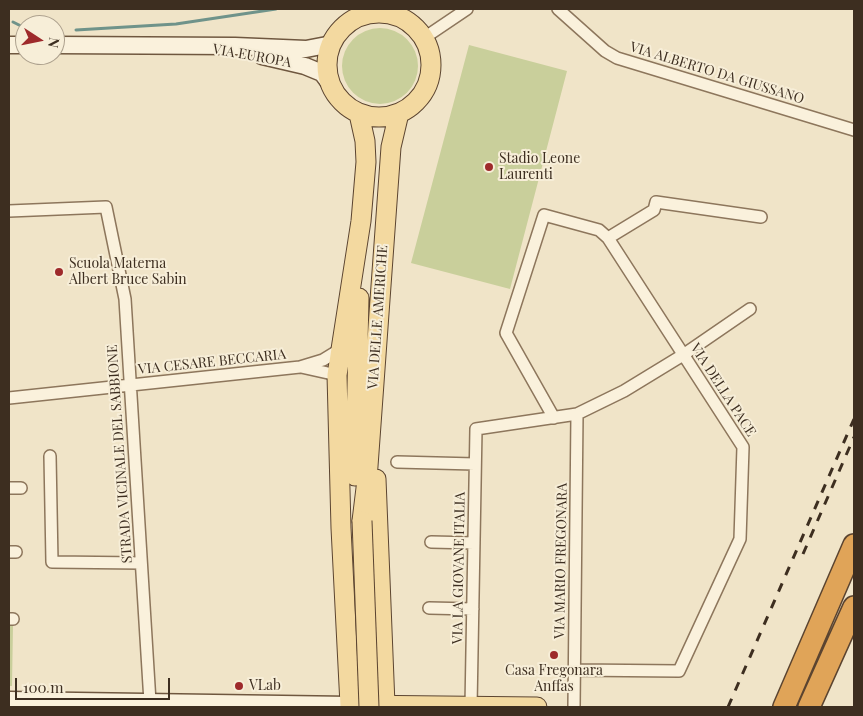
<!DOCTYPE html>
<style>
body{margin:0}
#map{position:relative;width:863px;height:716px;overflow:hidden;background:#f0e4c8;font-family:"Playfair Display",serif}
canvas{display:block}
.frame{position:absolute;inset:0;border:10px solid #3d2e20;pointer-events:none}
.north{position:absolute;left:15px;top:15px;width:50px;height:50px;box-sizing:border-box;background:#f7eed8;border:1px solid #ada18e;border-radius:50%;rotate:101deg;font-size:14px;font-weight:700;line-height:20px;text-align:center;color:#3d2e20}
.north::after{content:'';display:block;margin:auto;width:18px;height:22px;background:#9e2a2b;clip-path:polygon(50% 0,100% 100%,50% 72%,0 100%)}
.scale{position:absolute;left:15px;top:678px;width:155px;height:22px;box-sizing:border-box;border:2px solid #3d2e20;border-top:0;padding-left:6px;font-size:15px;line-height:18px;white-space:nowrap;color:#3d2e20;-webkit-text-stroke:4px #f7eed8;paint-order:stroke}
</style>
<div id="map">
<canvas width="863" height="716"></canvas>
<div class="frame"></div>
<div class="north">N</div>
<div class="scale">100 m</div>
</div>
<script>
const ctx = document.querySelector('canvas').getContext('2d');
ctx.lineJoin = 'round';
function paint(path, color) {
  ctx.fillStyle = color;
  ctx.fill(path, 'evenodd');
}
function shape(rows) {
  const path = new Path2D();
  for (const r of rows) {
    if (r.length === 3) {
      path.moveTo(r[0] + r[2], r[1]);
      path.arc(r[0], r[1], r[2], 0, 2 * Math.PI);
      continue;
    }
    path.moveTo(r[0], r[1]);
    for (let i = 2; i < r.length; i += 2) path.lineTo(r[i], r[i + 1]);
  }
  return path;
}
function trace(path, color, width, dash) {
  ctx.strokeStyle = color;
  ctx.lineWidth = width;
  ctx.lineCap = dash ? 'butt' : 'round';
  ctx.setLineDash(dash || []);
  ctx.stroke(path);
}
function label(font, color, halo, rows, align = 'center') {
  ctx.font = font + ' "Playfair Display",serif';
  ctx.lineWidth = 4;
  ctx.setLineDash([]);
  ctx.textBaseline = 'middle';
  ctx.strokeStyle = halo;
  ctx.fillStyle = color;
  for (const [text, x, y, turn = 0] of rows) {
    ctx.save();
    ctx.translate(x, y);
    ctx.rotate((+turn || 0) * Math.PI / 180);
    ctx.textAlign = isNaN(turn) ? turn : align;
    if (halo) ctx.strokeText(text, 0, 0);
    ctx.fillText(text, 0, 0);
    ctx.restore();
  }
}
const green = shape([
 [380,66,38],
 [469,45,567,71,510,289,411,263],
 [9,625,13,625,12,686,9,686]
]);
const stream = shape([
 [13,22,25,28],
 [76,30,176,24,276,9],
 [55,31,57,31]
]);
const street = shape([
 [558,9,605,51,617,58,854,130],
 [424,38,467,9],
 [9,211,106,207,125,299,150,702],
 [608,238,654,210,656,202,761,217],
 [301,367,337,375],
 [9,398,300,367,323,360,336,352,340,345],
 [554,418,506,333,544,215,599,230,608,238,743,447,740,539,679,671,575,670],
 [50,456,52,562,141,563],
 [397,462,475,464],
 [9,488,21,488],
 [431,542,474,543],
 [9,552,16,552],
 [429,608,473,609],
 [9,619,13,619],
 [471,706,476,429,577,414,624,391,683,355,750,309],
 [574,707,577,414]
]);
const secondary = shape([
 [9,45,25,45],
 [55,45,235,46,306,49,332,44],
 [262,56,305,66,322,73,333,88],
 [9,700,350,705]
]);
const primary = shape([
 [379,65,52],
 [359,114,365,141,366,162,361,221,337,375,341,528,350,705,537,707],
 [355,476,359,298],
 [376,479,385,705],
 [362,521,367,480,391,147,399,113]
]);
const highway = shape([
 [784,707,854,545],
 [809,707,854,607]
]);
const rail = shape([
 [803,554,854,437],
 [728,707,854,419]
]);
const primaryBridge = shape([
 [362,521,369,707]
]);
const markers = [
 [489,167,5,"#9e2a2b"],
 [59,272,5,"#9e2a2b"],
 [554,655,5,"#9e2a2b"],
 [239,686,5,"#9e2a2b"]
];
const streetNames = [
 ["VIA EUROPA",252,56,10],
 ["VIA ALBERTO DA GIUSSANO",717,73,17],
 ["VIA DELLE AMERICHE",378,317,-86],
 ["VIA CESARE BECCARIA",212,362,-6],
 ["VIA DELLA PACE",723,390,57],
 ["STRADA VICINALE DEL SABBIONE",120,454,-94],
 ["VIA MARIO FREGONARA",561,561,-89],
 ["VIA LA GIOVANE ITALIA",459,568,-89]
];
const poiNames = [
 ["Stadio Leone",499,159],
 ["Laurenti",499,175],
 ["Scuola Materna",69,264],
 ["Albert Bruce Sabin",69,280],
 ["Casa Fregonara",554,671,"center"],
 ["Anffas",554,687,"center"],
 ["VLab",249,686]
];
paint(green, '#c9cf9b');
trace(stream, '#6f938a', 3);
trace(street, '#8d765c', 14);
trace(secondary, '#6f573f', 19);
trace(primary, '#5b4430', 21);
trace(highway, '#5b4430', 24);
trace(street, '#faf1dc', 11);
trace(secondary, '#faf1dc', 16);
trace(primary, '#f3d9a0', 19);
trace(highway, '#e0a458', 21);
trace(rail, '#3d2e20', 3, [9, 9]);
trace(primaryBridge, '#5b4430', 21, []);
trace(primaryBridge, '#f3d9a0', 19);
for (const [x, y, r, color] of markers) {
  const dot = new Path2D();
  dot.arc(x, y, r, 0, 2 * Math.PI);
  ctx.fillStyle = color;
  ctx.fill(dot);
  trace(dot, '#f7eed8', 2);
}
label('14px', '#3d2e20', '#f7eed8', streetNames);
label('14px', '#3d2e20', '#f7eed8', poiNames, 'left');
</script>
